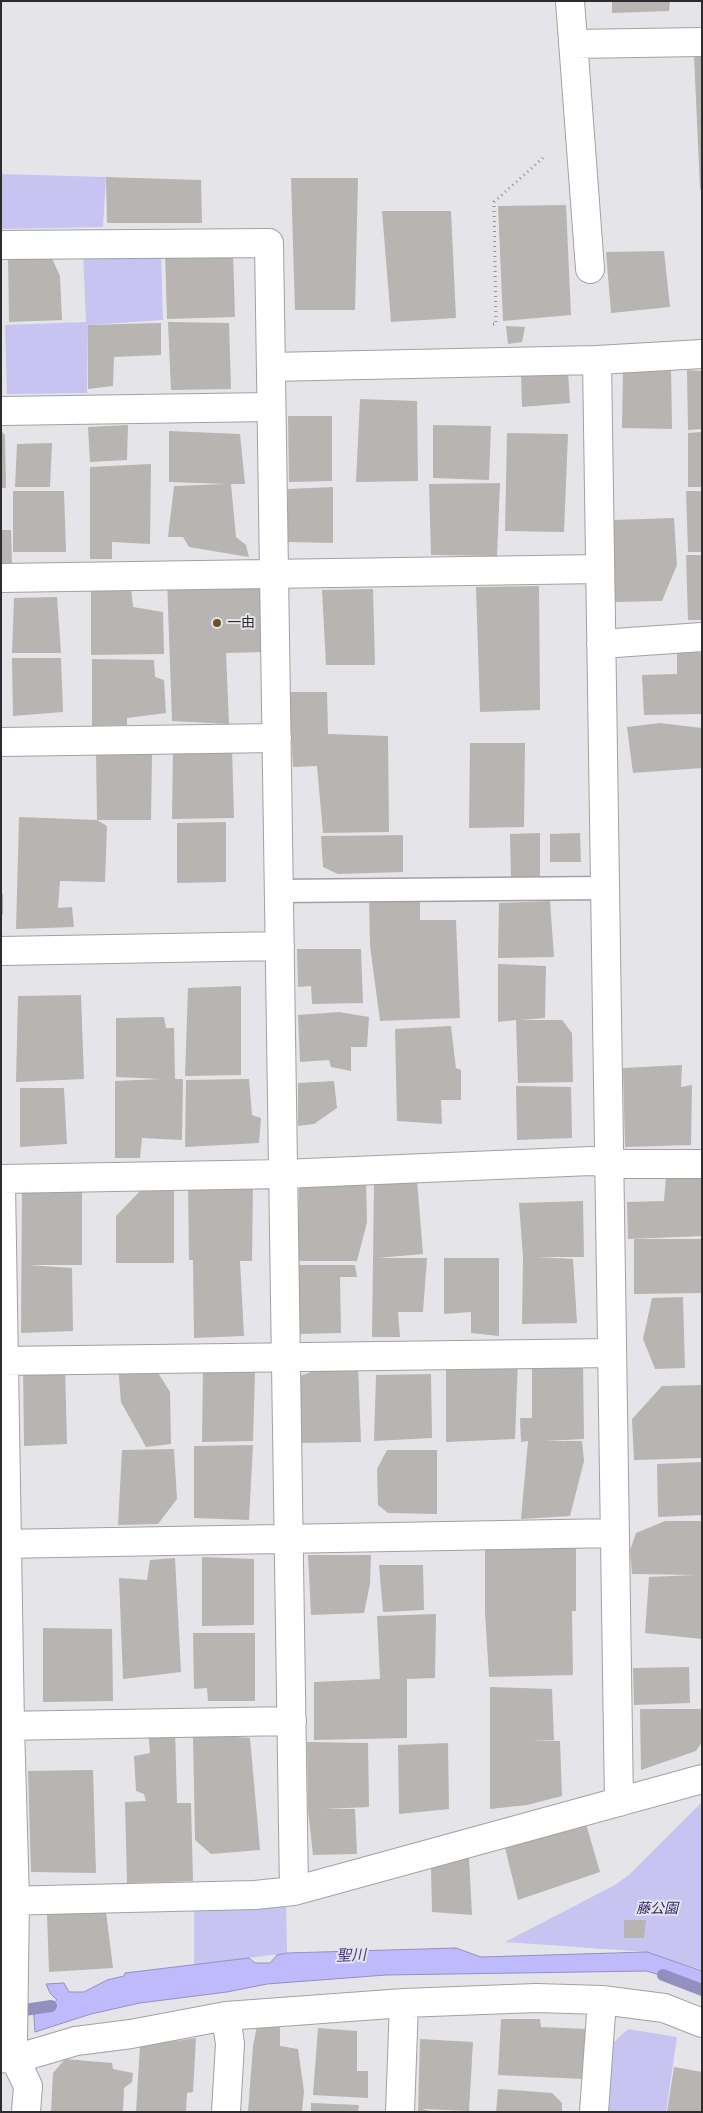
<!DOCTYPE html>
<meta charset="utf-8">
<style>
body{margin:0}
#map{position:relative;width:703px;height:2113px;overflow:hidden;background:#e5e5e9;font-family:"Libre Baskerville",serif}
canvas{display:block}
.frame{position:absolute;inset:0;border:2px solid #2c2c2e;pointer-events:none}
</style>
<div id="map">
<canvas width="703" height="2113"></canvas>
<div class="frame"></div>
</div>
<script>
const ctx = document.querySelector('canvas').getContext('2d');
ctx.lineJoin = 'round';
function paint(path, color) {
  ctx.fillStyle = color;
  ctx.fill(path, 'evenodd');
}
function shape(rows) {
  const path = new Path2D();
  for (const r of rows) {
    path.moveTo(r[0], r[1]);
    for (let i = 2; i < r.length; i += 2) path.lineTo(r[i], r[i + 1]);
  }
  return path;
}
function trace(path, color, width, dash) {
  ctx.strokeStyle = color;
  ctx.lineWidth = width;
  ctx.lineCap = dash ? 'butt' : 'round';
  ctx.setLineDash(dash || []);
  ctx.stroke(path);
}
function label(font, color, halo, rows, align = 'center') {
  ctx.font = font + ' "Libre Baskerville","Noto Sans JP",serif';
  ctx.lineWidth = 4;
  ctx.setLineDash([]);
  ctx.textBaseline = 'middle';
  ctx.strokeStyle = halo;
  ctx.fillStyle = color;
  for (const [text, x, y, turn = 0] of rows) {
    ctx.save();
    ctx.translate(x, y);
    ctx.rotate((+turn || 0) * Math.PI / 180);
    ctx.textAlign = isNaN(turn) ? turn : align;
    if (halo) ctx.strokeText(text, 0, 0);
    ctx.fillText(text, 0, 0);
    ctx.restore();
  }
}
const green = shape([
 [1,174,106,177,103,227,1,229],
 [161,250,163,320,88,325,87,393,7,394,5,325,86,322,83,251],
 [702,1802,702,1970,647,1952,505,1942,613,1886,629,1875],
 [286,1896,287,1953,194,1965,194,1905],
 [628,2029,677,2037,666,2112,607,2112,612,2044]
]);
const water = shape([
 [456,1948,481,1957,647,1952,702,1971,702,1990,675,1979,646,1971,386,1975,267,1984,227,1992,140,2003,91,2014,35,2032,33,2004,53,2003,57,2000,50,1993,46,1984,64,1983,69,1992,84,1992,107,1980,124,1976,125,1973,249,1958,255,1963,270,1963,277,1955,287,1953,456,1948]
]);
const stream = shape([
 [663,1975,702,1990],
 [11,2012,51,2006]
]);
const building = shape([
 [612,1,670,1,669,11,612,13],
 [694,55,702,55,702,189,700,189],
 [106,177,201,180,202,223,107,223],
 [291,178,358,178,355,310,295,310],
 [566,205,571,315,503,321,498,206],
 [382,211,451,211,456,318,391,322],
 [664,251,670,307,611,313,606,252],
 [233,252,235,317,167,319,165,253],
 [8,253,50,254,60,276,62,320,9,322],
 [168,322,229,323,231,389,171,390],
 [161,323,161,355,114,357,113,386,88,389,88,325],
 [506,326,525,327,522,342,508,344],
 [671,365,672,429,622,428,623,368],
 [521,370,568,372,570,403,522,407],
 [687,370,702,371,702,429,688,430],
 [360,399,417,401,418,481,356,482],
 [288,416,332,416,332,481,289,482],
 [128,425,127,460,90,462,88,427],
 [433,425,491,426,489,480,433,478],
 [1,431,5,435,6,488,1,488],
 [169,431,240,434,245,484,231,484,236,537,246,545,249,557,189,547,183,537,168,537,174,486,226,484,169,482],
 [702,432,702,487,688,487,688,433],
 [507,433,568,434,564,532,505,531],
 [52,443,50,487,15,487,17,444],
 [151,464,150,544,112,542,112,559,90,559,90,467],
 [500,483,497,556,431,555,429,484],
 [333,487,333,543,288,542,288,489],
 [13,491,64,491,66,552,13,552],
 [686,491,702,491,702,552,688,552],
 [674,518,677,565,662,601,614,602,613,520],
 [1,530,11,530,12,563,1,563],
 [686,555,702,555,702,620,688,620],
 [249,578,266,594,266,652,226,653,229,724,172,721,167,579],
 [91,586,131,587,133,607,163,612,164,654,91,655],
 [539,586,540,710,480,712,476,587],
 [373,589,375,665,326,665,322,590],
 [57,597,61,653,12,653,14,598],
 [677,648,702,653,702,714,644,715,642,675,677,674],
 [12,658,61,658,63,712,13,716],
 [92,659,154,660,155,677,164,680,166,713,127,718,127,725,92,726],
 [289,692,327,692,328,734,388,736,389,832,323,833,317,766,293,767],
 [660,723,702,728,702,768,633,773,627,727],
 [470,743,525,743,524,827,469,828],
 [232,748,234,818,172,819,173,749],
 [96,750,152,754,151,820,97,820,107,826,105,882,60,881,58,908,72,907,74,927,16,929,19,817,97,820],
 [226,822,226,882,177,883,177,823],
 [540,833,540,880,511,879,510,834],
 [580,833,581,862,550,862,550,834],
 [403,835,403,872,338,874,323,867,321,836],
 [1,894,3,894,3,914,1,915],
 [420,895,420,920,456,920,460,1018,380,1021,370,946,369,896],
 [550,901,554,957,498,958,499,903],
 [297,949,361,949,363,1003,312,1004,311,986,298,987],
 [498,964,546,966,545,1018,520,1020,562,1020,572,1033,573,1082,518,1083,516,1020,498,1022],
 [241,986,241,1075,185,1076,188,988],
 [81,995,84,1079,16,1082,18,996],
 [339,1012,369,1017,367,1047,351,1047,351,1071,331,1067,329,1060,300,1062,298,1015],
 [164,1017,166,1028,174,1028,175,1079,183,1079,182,1140,142,1138,140,1158,115,1158,115,1081,162,1079,116,1077,116,1018],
 [451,1026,456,1068,461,1070,461,1100,441,1100,442,1124,397,1121,395,1029],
 [682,1065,681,1087,692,1085,691,1145,625,1147,623,1068],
 [249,1079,252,1115,261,1118,259,1143,185,1147,186,1080],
 [334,1081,337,1108,314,1124,298,1126,298,1083],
 [516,1086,571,1087,572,1138,517,1140],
 [20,1088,64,1088,67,1144,20,1147],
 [666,1177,702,1177,702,1236,628,1239,627,1202,664,1201],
 [310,1179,366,1180,367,1222,357,1261,297,1261,299,1187],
 [417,1180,423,1254,378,1258,427,1258,423,1312,398,1312,400,1337,372,1337,374,1182],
 [253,1182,252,1261,240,1261,244,1336,194,1338,193,1260,189,1260,188,1183],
 [82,1184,82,1265,28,1265,72,1268,73,1331,21,1333,22,1185],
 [145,1186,174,1187,174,1263,116,1263,116,1216],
 [583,1201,584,1257,536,1257,573,1259,577,1323,522,1324,523,1258,519,1203],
 [634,1239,702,1239,702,1293,634,1294],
 [444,1258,499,1258,499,1336,471,1333,471,1312,444,1314],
 [298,1265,355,1265,357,1277,340,1277,341,1333,298,1334],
 [683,1297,685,1368,655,1369,643,1339,652,1298],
 [518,1358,515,1439,446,1442,446,1359],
 [532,1361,583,1361,584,1439,544,1441,582,1441,584,1461,570,1516,521,1519,528,1441,521,1442,520,1418,532,1418],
 [118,1365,155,1368,170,1392,171,1444,146,1447,121,1402],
 [329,1365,358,1365,361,1442,301,1443,300,1376],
 [23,1366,65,1366,67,1444,24,1446],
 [203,1367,255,1370,253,1441,202,1442],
 [431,1374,432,1438,374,1441,376,1375],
 [702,1385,702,1458,634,1460,632,1419,662,1386],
 [253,1445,249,1520,194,1518,194,1446],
 [174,1449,177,1499,158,1524,118,1525,122,1450],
 [387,1450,437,1450,437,1514,388,1513,378,1505,377,1469],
 [702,1462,702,1515,658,1517,657,1464],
 [665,1521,702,1521,702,1639,645,1633,649,1577,696,1575,632,1574,630,1550,636,1533],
 [576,1545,576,1611,572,1611,573,1675,489,1677,485,1612,485,1547],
 [308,1555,371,1555,370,1584,364,1613,311,1615],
 [202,1557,254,1559,254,1625,202,1626],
 [175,1558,181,1672,123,1679,119,1578,147,1580,150,1560],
 [379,1565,423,1565,424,1610,383,1612],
 [436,1614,435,1678,407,1679,407,1738,314,1740,314,1682,380,1679,377,1616],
 [43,1628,112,1629,113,1701,43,1702],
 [193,1633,255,1633,255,1701,208,1701,207,1688,194,1689],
 [689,1667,690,1703,634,1705,633,1668],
 [490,1687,552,1689,554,1740,531,1740,560,1741,562,1796,527,1805,490,1809],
 [640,1709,702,1709,702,1742,696,1751,641,1770],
 [175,1728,177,1803,191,1803,193,1881,127,1883,125,1802,146,1801,144,1794,136,1791,134,1756,150,1753,148,1729],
 [193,1734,250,1738,260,1850,211,1854,195,1840],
 [307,1742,368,1743,369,1807,323,1809,355,1809,357,1854,313,1855,308,1810],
 [448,1743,449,1809,399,1814,398,1745],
 [93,1770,96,1873,31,1872,28,1771],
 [586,1824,600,1872,518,1900,504,1844],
 [444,1854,469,1857,472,1915,432,1912,431,1869],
 [106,1912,113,1968,49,1972,47,1914],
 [624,1920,646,1920,644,1938,624,1938],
 [501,2019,540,2019,541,2027,587,2029,583,2079,498,2075],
 [257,2026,280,2026,280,2046,298,2049,304,2091,302,2112,248,2112,253,2046],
 [318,2028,357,2031,357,2071,368,2071,368,2098,313,2095],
 [196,2038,193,2092,187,2093,186,2112,136,2112,140,2046],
 [420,2039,473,2042,469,2111,422,2109,433,2112,418,2112],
 [65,2059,112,2063,113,2069,133,2073,132,2082,124,2088,123,2112,51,2112,53,2073],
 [674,2067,702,2072,702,2112,667,2112],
 [498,2089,552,2093,562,2103,562,2112,496,2112],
 [311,2103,359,2105,358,2112,311,2112]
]);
const path = shape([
 [493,324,496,324,494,202,545,156]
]);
const lane = shape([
 [279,891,605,888]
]);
const street = shape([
 [570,1,590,269],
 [573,44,702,42],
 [1,245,269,243,294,1891],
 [597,360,619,1802],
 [271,367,597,360,702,354],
 [1,411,271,407],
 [1,578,600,569],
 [601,644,702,637],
 [1,742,277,738],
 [1,951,280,946],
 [1,1179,283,1174,591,1161,627,1164,702,1164],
 [1,1185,10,1726,15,1900,13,2040,15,2059,28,2086,26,2112],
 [1,1361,612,1353],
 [1,1544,615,1533],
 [1,1726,292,1721],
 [1,1901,255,1895,294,1891,702,1779],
 [1,2058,15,2059,76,2041,131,2034,226,2016,404,2003,536,1998,602,2000,664,2008,702,2023],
 [226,2112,230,2044,226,2016],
 [400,2112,404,2003],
 [594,2112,602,2000]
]);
const markers = [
 [217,623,5,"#714f27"]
];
const poiNames = [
 ["一由",227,623]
];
const parkNames = [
 ["藤公園",657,1909]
];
const waterNames = [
 ["聖川",351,1956,-2]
];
paint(green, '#c7c4f1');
paint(water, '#bfbafc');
trace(water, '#938fbe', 1);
trace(stream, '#938fbe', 12);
paint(building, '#b7b4b1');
trace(lane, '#a1a1a5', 25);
trace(street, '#a1a1a5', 30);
trace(path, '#929296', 3, [1, 4]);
trace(lane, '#fff', 22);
trace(street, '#fff', 28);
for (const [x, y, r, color] of markers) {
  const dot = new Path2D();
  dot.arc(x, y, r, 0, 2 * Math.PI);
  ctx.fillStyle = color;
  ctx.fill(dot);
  trace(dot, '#e5e5e9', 2);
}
label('14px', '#2c2c2e', '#e5e5e9', poiNames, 'left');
label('italic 14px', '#31216a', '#e5e5e9', parkNames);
label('italic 15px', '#433580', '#e5e5e9', waterNames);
</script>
